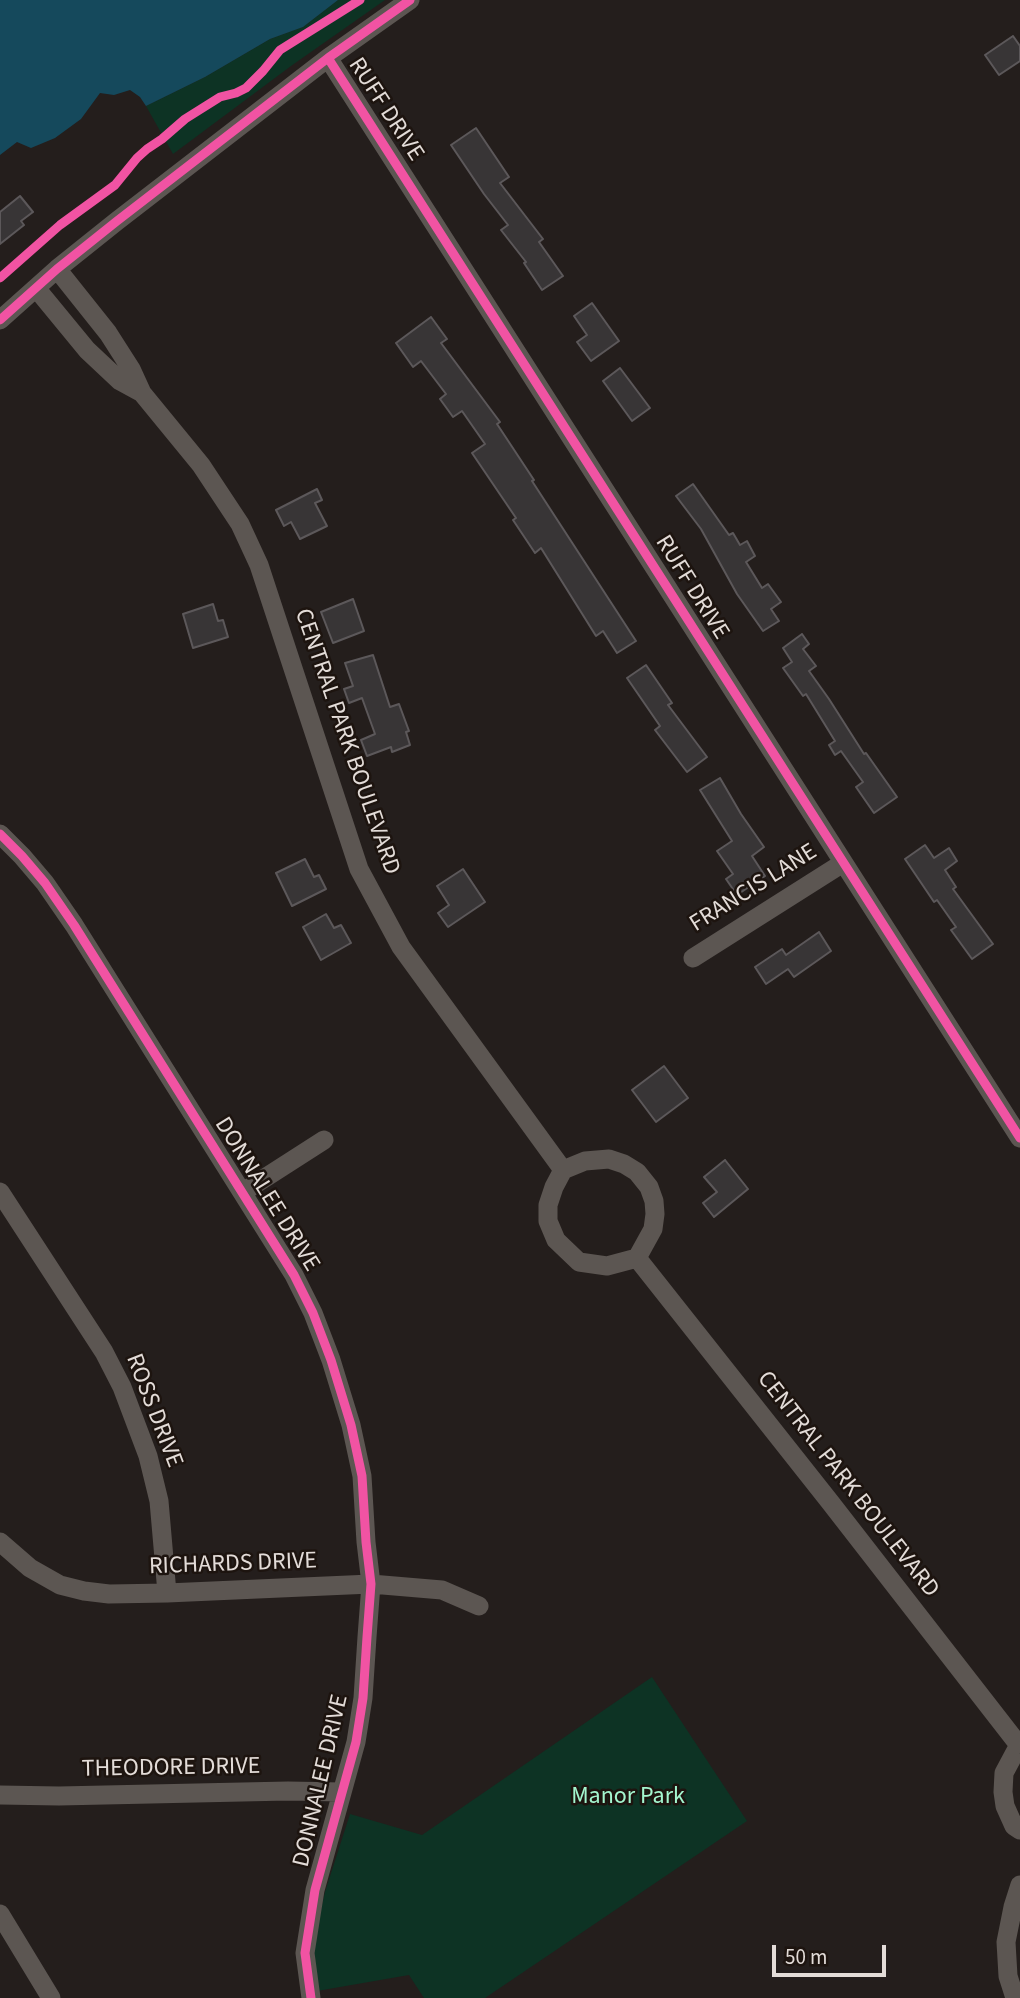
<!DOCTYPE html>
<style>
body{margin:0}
#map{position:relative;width:1020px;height:1998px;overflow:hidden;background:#241e1c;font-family:"Source Sans 3",sans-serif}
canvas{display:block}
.scale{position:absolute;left:772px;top:1945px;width:114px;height:32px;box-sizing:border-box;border:4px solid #e3dcd8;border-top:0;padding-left:9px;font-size:21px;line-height:24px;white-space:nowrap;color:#e3dcd8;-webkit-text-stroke:5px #1d140f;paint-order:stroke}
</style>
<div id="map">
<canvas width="1020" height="1998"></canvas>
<div class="scale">50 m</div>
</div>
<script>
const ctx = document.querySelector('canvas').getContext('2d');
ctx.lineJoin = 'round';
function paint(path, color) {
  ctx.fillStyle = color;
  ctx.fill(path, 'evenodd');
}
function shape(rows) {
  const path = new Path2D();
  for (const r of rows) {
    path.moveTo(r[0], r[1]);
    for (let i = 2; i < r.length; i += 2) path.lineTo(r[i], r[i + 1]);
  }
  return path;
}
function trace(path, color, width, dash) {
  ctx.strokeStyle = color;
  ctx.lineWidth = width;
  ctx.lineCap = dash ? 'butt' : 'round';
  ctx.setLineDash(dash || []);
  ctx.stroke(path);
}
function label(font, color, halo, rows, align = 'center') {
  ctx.font = font + ' "Source Sans 3",sans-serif';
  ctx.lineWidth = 5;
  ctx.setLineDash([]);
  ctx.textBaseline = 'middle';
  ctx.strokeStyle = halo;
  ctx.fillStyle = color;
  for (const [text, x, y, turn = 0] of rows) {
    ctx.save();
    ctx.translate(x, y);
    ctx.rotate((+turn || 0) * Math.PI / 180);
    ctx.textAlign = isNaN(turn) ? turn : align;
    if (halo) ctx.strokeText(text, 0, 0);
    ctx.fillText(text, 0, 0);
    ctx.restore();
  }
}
const green = shape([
 [338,0,385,0,291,66,173,154,146,106,205,77,270,39,303,27],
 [652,1677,747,1821,485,1998,424,1998,409,1975,317,1991,314,1952,318,1922,325,1892,350,1814,422,1835]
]);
const water = shape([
 [0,0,338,0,303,27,270,39,205,77,146,106,140,97,130,90,114,95,100,93,81,119,55,138,31,148,17,142,0,155]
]);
const building = shape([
 [1013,36,1020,46,1020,61,999,75,985,55,1013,36],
 [476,128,509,177,500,183,543,239,539,242,563,276,542,290,524,263,526,262,501,230,508,225,484,194,451,145,476,128],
 [20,196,33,212,21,221,24,225,0,244,0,212,20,196],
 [592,303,619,341,591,361,577,342,587,335,574,316,592,303],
 [431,317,447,339,441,343,500,422,497,424,534,480,532,481,636,641,617,653,603,631,596,636,541,548,535,553,513,520,516,518,472,453,485,444,462,411,453,417,440,399,446,394,421,361,413,367,396,343,431,317],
 [620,368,650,408,632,421,603,381,620,368],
 [693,484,729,535,733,533,740,545,747,541,755,556,746,562,762,588,768,584,781,602,771,609,779,621,763,631,737,594,701,529,676,496,693,484],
 [317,489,322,500,315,503,327,526,300,539,291,522,284,526,276,510,317,489],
 [353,599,364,631,333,643,321,612,353,599],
 [213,604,218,621,223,620,228,637,193,648,183,614,213,604],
 [802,634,809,644,803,649,816,666,809,671,829,699,864,754,866,753,897,797,874,813,856,787,863,782,841,751,835,755,829,745,835,741,806,694,803,696,783,668,792,662,783,648,802,634],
 [373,655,390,707,399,704,409,731,406,732,410,745,392,752,391,747,367,756,361,740,375,734,362,698,349,703,344,689,353,686,345,663,373,655],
 [646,665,672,703,668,705,707,757,687,772,655,730,660,726,627,678,646,665],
 [720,778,741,814,764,847,752,856,765,876,737,895,726,879,733,874,717,851,732,841,700,790,720,778],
 [925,845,934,858,949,848,957,861,945,870,956,887,953,889,993,944,972,959,951,930,956,927,937,900,934,902,905,859,925,845],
 [305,859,314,877,319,875,326,889,292,906,276,873,305,859],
 [463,869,485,902,448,927,438,913,449,905,437,886,463,869],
 [326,914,334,928,341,925,351,943,321,960,303,927,326,914],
 [819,932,831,951,794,977,788,969,766,984,755,967,782,949,786,955,819,932],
 [664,1066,688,1098,656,1122,632,1090,664,1066],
 [725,1160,748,1189,714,1217,703,1203,717,1192,704,1177,725,1160]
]);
const minor = shape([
 [328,58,1020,1138],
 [57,269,108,333,131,369,142,393,201,465,240,524,259,565,359,869,401,947,563,1170],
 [36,288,87,350,120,381,142,393],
 [0,320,57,269,117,221,328,58,410,0],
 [0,834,22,856,45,883,74,925,294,1275,313,1313,331,1360,351,1425,362,1476,366,1542,371,1584,367,1637,363,1698,356,1742,315,1890,305,1953,311,1998],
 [693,958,843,863],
 [609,1159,624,1164,637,1172,649,1187,654,1201,655,1214,653,1229,637,1258,607,1266,579,1262,556,1240,548,1221,548,1205,554,1187,563,1170,585,1161,609,1159],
 [0,1192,104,1352,122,1387,148,1456,159,1501,167,1593],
 [243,1192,324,1140],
 [637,1258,830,1502,1018,1744],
 [0,1542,30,1568,60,1585,84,1591,109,1594,167,1593,371,1584,442,1590,479,1606],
 [1020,1743,1004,1773,1003,1792,1005,1806,1014,1826,1020,1830],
 [0,1795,59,1796,288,1791,342,1792],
 [0,1914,51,1998],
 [1015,1998,1008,1976,1006,1942,1013,1907,1020,1885]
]);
const cycleway = shape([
 [328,58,1020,1138],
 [0,278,60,225,115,185,137,158,147,149,162,139,185,119,220,97,236,93,246,88,263,71,280,50,360,0],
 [0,320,57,269,117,221,328,58,410,0],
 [0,834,22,856,45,883,74,925,294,1275,313,1313,331,1360,351,1425,362,1476,366,1542,371,1584,367,1637,363,1698,356,1742,315,1890,305,1953,311,1998]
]);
const streetNames = [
 ["RUFF DRIVE",385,110,57],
 ["RUFF DRIVE",691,588,58],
 ["CENTRAL PARK BOULEVARD",346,742,71],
 ["FRANCIS LANE",754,889,-32],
 ["DONNALEE DRIVE",266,1195,58],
 ["ROSS DRIVE",153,1411,69],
 ["CENTRAL PARK BOULEVARD",847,1485,52],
 ["RICHARDS DRIVE",233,1565,-2],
 ["THEODORE DRIVE",171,1769,-1],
 ["DONNALEE DRIVE",322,1781,-77]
];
const parkNames = [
 ["Manor Park",628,1798]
];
paint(green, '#0d3324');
paint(water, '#15495c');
paint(building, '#383536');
trace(building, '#5c585a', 2);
trace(minor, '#5c5652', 19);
trace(cycleway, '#f153a3', 9);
label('24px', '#e3dcd8', '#1d140f', streetNames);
label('24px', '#a3f5ce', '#1d140f', parkNames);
</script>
